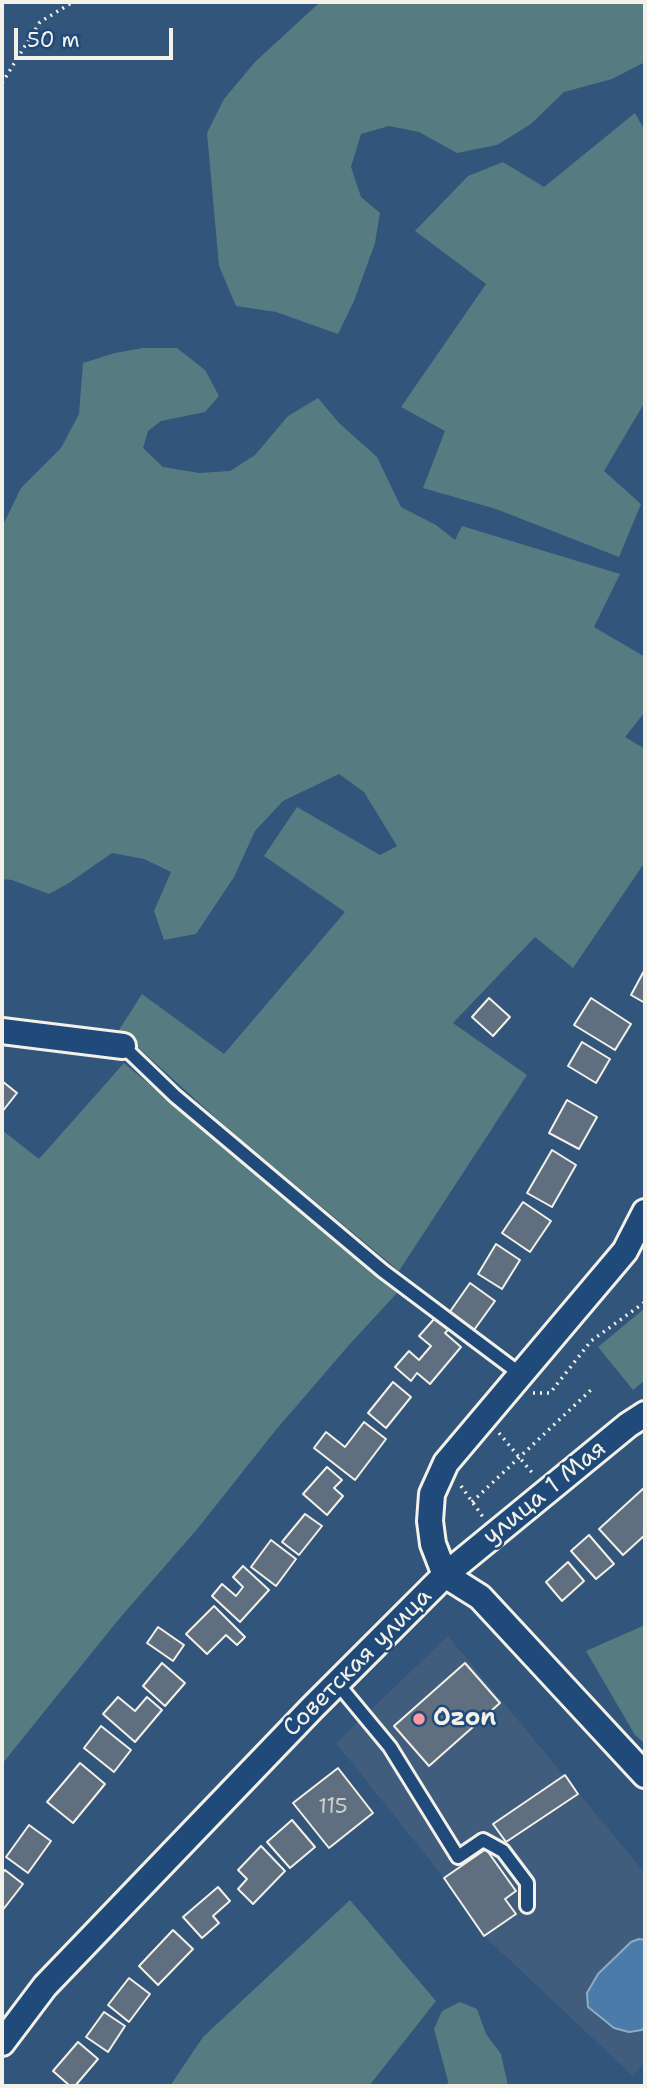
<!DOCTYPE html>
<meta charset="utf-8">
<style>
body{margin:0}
#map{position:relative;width:647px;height:2088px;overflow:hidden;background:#32557c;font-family:"Shantell Sans",sans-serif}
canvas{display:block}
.frame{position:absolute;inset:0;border:4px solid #f4f1e8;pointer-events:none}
.scale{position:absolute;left:14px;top:28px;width:159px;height:32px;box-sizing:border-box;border:4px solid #f4f1e8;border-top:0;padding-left:9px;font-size:21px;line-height:24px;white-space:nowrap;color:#f4f1e8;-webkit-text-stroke:5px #1f4a7a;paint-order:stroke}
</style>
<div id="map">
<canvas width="647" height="2088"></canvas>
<div class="frame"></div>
<div class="scale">50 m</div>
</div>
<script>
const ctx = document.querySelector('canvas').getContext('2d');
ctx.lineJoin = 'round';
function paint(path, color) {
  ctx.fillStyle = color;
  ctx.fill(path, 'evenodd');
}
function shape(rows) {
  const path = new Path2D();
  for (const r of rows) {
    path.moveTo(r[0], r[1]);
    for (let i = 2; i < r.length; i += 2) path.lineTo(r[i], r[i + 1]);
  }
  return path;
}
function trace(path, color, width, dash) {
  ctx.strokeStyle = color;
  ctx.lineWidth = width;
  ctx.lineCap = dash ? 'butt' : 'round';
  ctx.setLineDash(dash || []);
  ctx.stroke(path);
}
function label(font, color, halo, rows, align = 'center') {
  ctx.font = font + ' "Shantell Sans",sans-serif';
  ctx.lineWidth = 5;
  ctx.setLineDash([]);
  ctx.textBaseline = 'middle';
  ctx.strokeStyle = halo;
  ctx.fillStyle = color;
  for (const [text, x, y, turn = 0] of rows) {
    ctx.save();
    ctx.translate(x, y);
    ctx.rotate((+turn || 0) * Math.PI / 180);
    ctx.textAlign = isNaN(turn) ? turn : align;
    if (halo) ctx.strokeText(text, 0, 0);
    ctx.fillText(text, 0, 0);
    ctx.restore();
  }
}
const built = shape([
 [448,1636,645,1873,645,2062,633,2076,484,1936,444,1878,336,1743]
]);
const green = shape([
 [320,2,645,2,645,62,612,79,564,92,531,124,497,145,457,153,419,132,389,126,361,134,351,167,361,197,380,213,375,243,354,301,338,334,276,312,236,306,219,266,207,133,224,99,255,62],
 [635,113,645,131,645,402,604,471,641,504,619,557,496,509,423,488,445,431,401,407,486,284,415,231,468,176,503,162,544,187],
 [143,348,177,348,205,370,219,396,205,412,161,421,148,431,143,448,163,467,199,473,230,471,255,455,288,416,318,398,339,423,377,457,401,507,436,525,455,540,462,526,620,574,594,627,645,657,645,712,625,737,645,749,645,862,573,968,535,937,453,1023,527,1075,399,1271,229,1130,119,1030,142,994,224,1054,345,912,264,856,297,807,380,855,397,846,364,792,339,774,283,801,255,831,234,877,196,934,164,940,154,911,171,872,144,859,112,853,69,883,49,894,12,880,2,879,2,527,21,488,61,448,79,414,83,363,115,353],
 [124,1063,397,1293,349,1345,275,1431,198,1528,119,1619,2,1764,2,1130,39,1159],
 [645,1308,645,1380,633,1390,598,1347],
 [645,1625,645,1744,635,1735,586,1651],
 [350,1900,436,2001,369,2086,170,2086,203,2037],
 [460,2002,477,2009,486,2034,501,2054,508,2086,447,2086,448,2081,434,2029,442,2011]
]);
const water = shape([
 [639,1939,645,1940,645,2026,642,2030,629,2032,614,2028,588,2007,587,1993,598,1974,631,1942,639,1939]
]);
const building = shape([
 [645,969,645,1003,631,995,645,969],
 [489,998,510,1017,493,1036,472,1017,489,998],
 [591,998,631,1024,615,1050,574,1025,591,998],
 [582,1042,610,1059,596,1083,568,1066,582,1042],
 [2,1081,17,1093,2,1112,2,1081],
 [567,1100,597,1117,579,1149,549,1133,567,1100],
 [552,1150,576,1165,552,1207,527,1193,552,1150],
 [523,1202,551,1221,530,1252,502,1233,523,1202],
 [496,1244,520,1260,502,1289,478,1274,496,1244],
 [470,1283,495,1301,474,1330,449,1313,470,1283],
 [435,1318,449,1329,445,1333,461,1347,430,1384,417,1373,411,1381,395,1367,409,1351,419,1360,431,1346,419,1336,435,1318],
 [393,1382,411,1397,386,1428,368,1413,393,1382],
 [364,1422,386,1439,355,1480,314,1448,326,1432,345,1447,364,1422],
 [327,1467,342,1480,334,1488,343,1496,327,1515,303,1494,327,1467],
 [645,1487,645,1535,623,1555,599,1529,645,1487],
 [305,1514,322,1526,299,1555,282,1542,305,1514],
 [589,1535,614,1564,596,1579,571,1551,589,1535],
 [271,1540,296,1559,276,1586,251,1567,271,1540],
 [568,1562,584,1581,562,1601,546,1582,568,1562],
 [243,1566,269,1590,240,1622,212,1596,222,1584,236,1596,243,1587,233,1577,243,1566],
 [214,1606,245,1637,237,1645,226,1635,207,1654,186,1634,214,1606],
 [158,1627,184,1645,173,1661,147,1643,158,1627],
 [162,1663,185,1683,165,1706,143,1686,162,1663],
 [465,1663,500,1703,429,1766,394,1726,465,1663],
 [118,1697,135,1711,147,1697,162,1710,135,1742,103,1714,118,1697],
 [101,1726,131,1750,114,1772,84,1748,101,1726],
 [80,1763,105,1784,73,1823,47,1802,80,1763],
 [338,1768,373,1813,329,1848,293,1803,338,1768],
 [565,1775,578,1794,506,1842,493,1824,565,1775],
 [292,1820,315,1847,290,1868,267,1842,292,1820],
 [29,1825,51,1841,28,1873,6,1857,29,1825],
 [261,1846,285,1871,253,1904,238,1889,247,1879,238,1870,261,1846],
 [486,1849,516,1891,505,1899,516,1914,484,1936,444,1878,486,1849],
 [5,1870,23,1884,2,1911,2,1874,5,1870],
 [218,1887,230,1901,213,1916,219,1923,202,1938,183,1917,218,1887],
 [173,1930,193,1949,158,1985,139,1966,173,1930],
 [129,1978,150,1994,129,2022,108,2005,129,1978],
 [104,2012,125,2026,108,2052,86,2037,104,2012],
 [78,2042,98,2059,75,2086,70,2086,53,2071,78,2042]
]);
const path = shape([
 [2,83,40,22,73,2],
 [533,1393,550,1393,591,1341,645,1302],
 [499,1433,534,1475],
 [461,1486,483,1517],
 [472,1502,594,1387]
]);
const lane = shape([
 [123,1046,175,1096,383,1271,519,1373],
 [337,1683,390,1747,458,1857,483,1840,503,1851,527,1883,527,1906]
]);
const street = shape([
 [2,1031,123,1046],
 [445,1575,433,1544,430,1521,432,1494,446,1463,625,1251,645,1212],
 [445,1575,480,1597,645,1775],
 [2,2043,45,1986,312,1708,445,1575,628,1425,645,1414]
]);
const markers = [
 [419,1719,7,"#ff9aa2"]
];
const numberNames = [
 ["115",333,1808]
];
const streetNames = [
 ["улица 1 Мая",545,1493,-39],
 ["Советская улица",358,1663,-45]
];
const poiNames = [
 ["Ozon",433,1719]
];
paint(built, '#405d7d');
paint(green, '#567b81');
paint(water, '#4b7ba8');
trace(water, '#8faac2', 2);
paint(building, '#606f80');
trace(building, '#f4f1e8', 2);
trace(lane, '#f4f1e8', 18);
trace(street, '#f4f1e8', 30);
trace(path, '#f4f1e8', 3.5, [2, 5]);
trace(lane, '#1f4a7a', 12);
trace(street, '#1f4a7a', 24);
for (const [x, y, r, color] of markers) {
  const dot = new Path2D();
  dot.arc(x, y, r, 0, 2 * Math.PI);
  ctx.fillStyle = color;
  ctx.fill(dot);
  trace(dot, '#1f4a7a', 2.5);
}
label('21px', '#cfd0ce', null, numberNames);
label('24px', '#f4f1e8', '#1f4a7a', streetNames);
label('bold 24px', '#f4f1e8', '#1f4a7a', poiNames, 'left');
</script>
